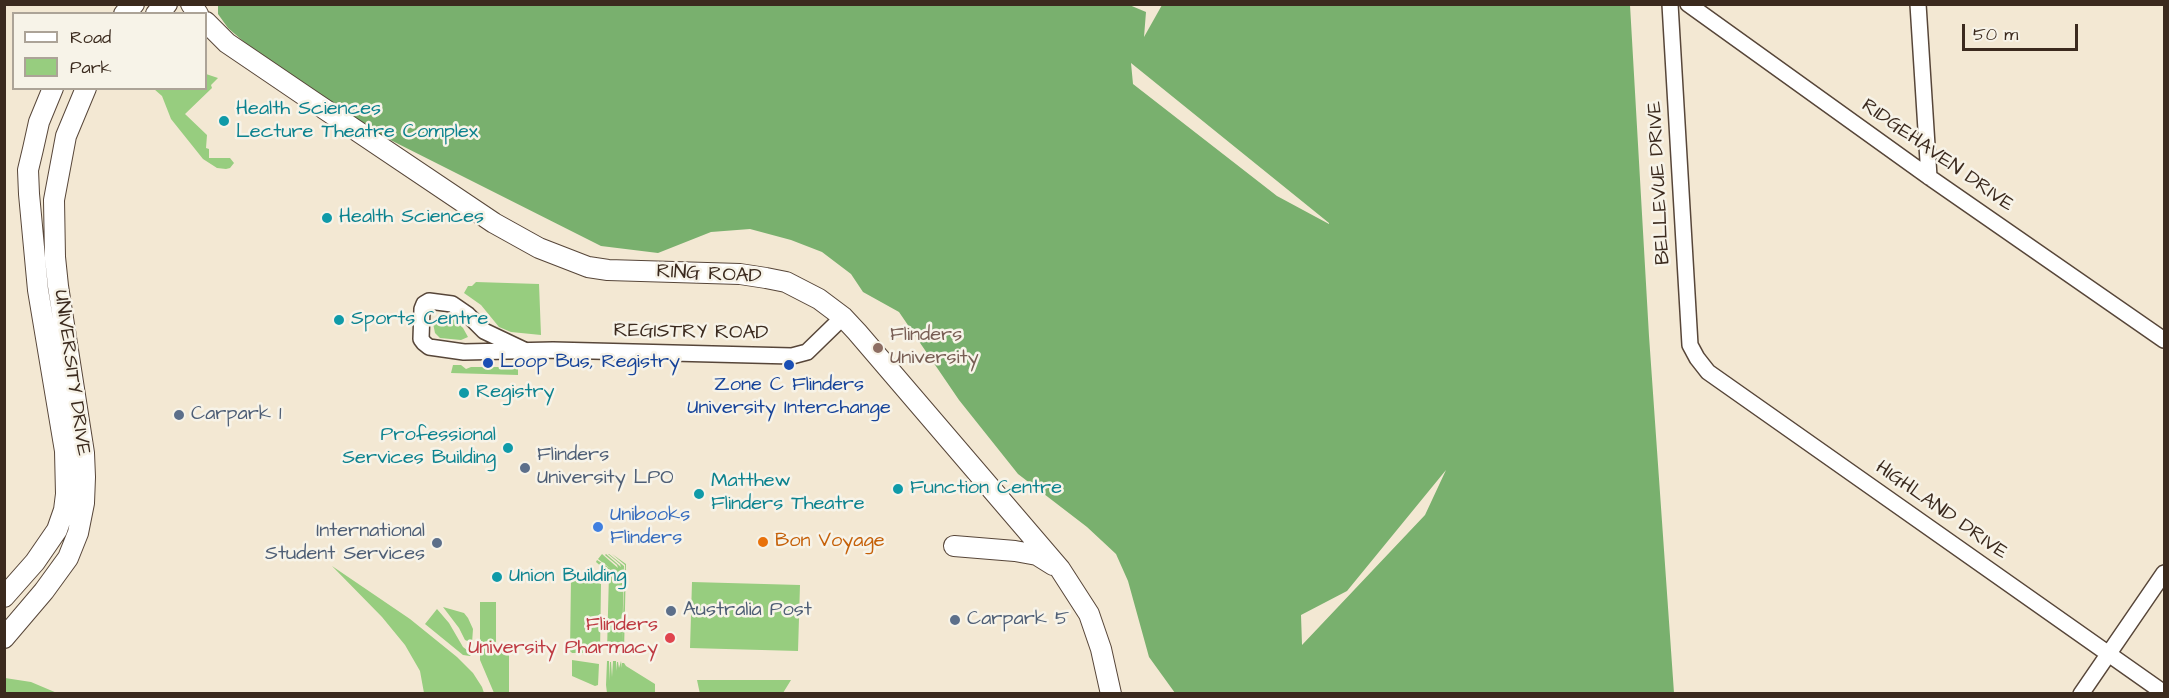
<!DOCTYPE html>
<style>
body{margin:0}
#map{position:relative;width:2169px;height:698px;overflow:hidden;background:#f3e8d3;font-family:"Architects Daughter",sans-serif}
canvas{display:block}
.frame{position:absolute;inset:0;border:6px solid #3b2a1e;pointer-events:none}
.legend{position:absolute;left:12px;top:12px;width:195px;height:78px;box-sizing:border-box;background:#f7f3e8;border:2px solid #aca397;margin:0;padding:8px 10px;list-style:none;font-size:18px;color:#3b2a1e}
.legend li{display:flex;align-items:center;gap:12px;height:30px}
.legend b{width:30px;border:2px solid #aca397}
.scale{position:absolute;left:1962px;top:24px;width:116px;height:27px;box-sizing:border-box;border:3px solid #3b2a1e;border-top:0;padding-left:8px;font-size:18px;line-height:21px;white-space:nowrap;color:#3b2a1e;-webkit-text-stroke:4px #f7f3e8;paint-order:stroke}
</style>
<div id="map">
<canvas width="2169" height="698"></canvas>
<div class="frame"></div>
<ul class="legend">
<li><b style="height:8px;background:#fff"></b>Road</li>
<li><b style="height:16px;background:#97cd7f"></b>Park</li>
</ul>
<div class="scale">50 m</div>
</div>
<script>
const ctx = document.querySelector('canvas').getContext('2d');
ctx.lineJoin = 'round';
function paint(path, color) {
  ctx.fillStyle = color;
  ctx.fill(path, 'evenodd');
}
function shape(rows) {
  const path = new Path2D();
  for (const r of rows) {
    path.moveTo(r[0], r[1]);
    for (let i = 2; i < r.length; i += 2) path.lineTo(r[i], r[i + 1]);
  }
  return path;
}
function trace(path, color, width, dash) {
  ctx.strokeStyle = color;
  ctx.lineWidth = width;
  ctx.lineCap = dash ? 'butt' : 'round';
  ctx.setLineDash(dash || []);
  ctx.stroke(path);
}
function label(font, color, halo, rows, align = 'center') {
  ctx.font = font + ' "Architects Daughter",sans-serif';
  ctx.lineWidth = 5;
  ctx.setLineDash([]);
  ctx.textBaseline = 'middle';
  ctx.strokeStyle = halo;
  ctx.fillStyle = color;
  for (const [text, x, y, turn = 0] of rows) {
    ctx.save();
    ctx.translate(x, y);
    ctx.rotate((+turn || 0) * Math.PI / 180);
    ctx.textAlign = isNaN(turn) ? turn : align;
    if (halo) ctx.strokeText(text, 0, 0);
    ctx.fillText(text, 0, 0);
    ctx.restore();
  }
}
const green = shape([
 [206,74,218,78,211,85,212,88,185,114,207,135,206,148,209,149,209,158,230,158,234,163,230,168,226,169,217,168,203,159,171,119,162,96,154,89,206,88],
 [476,282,539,284,541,335,511,332,499,327,481,305,464,293,468,286,472,286],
 [441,316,452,317,463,328,468,337,461,340,440,338,435,333,433,323],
 [453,365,461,365,466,369,471,367,515,367,518,369,518,375,451,373],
 [602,554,618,568,617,565,605,555,606,554,621,567,620,564,608,554,609,554,624,566,622,643,625,565,612,554,626,564,624,652,607,651,609,573,596,562,597,560,611,569,598,559],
 [332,566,410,619,457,657,473,673,482,687,484,693,424,693,420,671,405,645,382,617],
 [573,577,601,584,600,653,572,653,570,651,571,579],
 [692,582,800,585,798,651,690,648],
 [496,602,496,645,509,645,509,693,494,693,480,660,480,602],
 [443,607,464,613,468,618,473,629,472,643,465,640,459,628],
 [437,609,449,623,463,647,472,654,470,656,463,655,425,624],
 [572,660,599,664,598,685,595,686,572,676],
 [607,661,609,661,609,681,610,662,611,662,612,677,613,661,616,661,616,671,617,662,618,662,619,668,621,661,622,668,622,663,624,663,626,666,655,684,655,693,607,693,606,685,611,690,606,685],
 [5,678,31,682,57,693,5,693],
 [697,680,791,680,783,693,700,694]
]);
const forest = shape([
 [1127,4,1146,12,1144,37,1162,5,1630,5,1649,336,1674,693,1175,693,1149,657,1128,581,1116,554,1087,527,1018,474,959,400,899,312,863,292,851,274,822,252,791,240,750,229,711,232,658,253,601,246,311,100,228,28,218,14,218,5],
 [1131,63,1329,223,1329,224,1277,196,1133,84],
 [1446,470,1425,515,1302,645,1301,615,1347,591]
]);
const minor = shape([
 [1670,4,1690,345,1697,358,1708,372,2164,693],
 [1688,4,1929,177,2164,340],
 [1918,4,1929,177],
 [524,350,484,331,468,315,452,304,429,301,424,304,422,309,421,339,424,343,429,347,464,352,553,350,792,356,807,352,843,317],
 [2081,694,2164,573]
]);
const tertiary = shape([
 [191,4,198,14],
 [124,14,134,4],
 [156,14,167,4],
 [206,22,227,43,311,100,494,223,539,248,588,267,608,270,740,274,766,278,786,282,819,299,843,317,857,332,1060,569,1089,614,1101,649,1111,694],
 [954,546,1015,551,1037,555,1053,565],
 [4,597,35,562,57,530,64,510,66,494,65,451,38,290,29,194,28,170,33,149,39,122,53,88],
 [4,638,44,591,68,558,78,533,84,503,85,477,84,453,58,286,55,257,54,200,66,136,86,88]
]);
const markers = [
 [224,121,6,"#0f9aa8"],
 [327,218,6,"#0f9aa8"],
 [339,320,6,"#0f9aa8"],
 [878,348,6,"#8d6e63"],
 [488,363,6,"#1a4fb4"],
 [789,365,6,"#1a4fb4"],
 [464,393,6,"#0f9aa8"],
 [179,415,6,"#5c6f8a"],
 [508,448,6,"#0f9aa8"],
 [525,468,6,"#5c6f8a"],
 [898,489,6,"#0f9aa8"],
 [699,494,6,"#0f9aa8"],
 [598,527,6,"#3f7fe0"],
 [763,542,6,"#e8710a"],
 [437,543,6,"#5c6f8a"],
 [497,577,6,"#0f9aa8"],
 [671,611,6,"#5c6f8a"],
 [955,620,6,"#5c6f8a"],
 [670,638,6,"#e0444e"]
];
const cultureNames = [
 ["Health Sciences",236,110],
 ["Lecture Theatre Complex",236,133],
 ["Health Sciences",339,218],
 ["Sports Centre",351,320],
 ["Registry",476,393],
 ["Professional",496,436,"right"],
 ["Services Building",496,459,"right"],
 ["Matthew",711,482],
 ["Flinders Theatre",711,505],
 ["Function Centre",910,489],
 ["Union Building",509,577]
];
const streetNames = [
 ["RIDGEHAVEN DRIVE",1937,156,35],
 ["BELLEVUE DRIVE",1660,183,-93],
 ["RING ROAD",709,275,3],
 ["REGISTRY ROAD",691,333,1],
 ["UNIVERSITY DRIVE",71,373,82],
 ["HIGHLAND DRIVE",1941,511,35]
];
const educationNames = [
 ["Flinders",890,336],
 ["University",890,359]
];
const transitNames = [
 ["Loop Bus, Registry",500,363],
 ["Zone C Flinders",789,386,"center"],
 ["University Interchange",789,409,"center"]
];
const serviceNames = [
 ["Carpark 1",191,415],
 ["Flinders",537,456],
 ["University LPO",537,479],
 ["International",425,532,"right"],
 ["Student Services",425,555,"right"],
 ["Australia Post",683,611],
 ["Carpark 5",967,620]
];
const shopNames = [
 ["Unibooks",610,516],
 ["Flinders",610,539]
];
const foodNames = [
 ["Bon Voyage",775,542]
];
const healthNames = [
 ["Flinders",658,626],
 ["University Pharmacy",658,649]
];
paint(green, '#97cd7f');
paint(forest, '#79b06e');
trace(minor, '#574639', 18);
trace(tertiary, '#574639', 22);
trace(minor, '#fff', 15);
trace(tertiary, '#fff', 20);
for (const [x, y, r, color] of markers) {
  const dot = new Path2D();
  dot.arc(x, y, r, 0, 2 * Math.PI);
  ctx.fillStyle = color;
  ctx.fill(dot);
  trace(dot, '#f7f3e8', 2);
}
label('20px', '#0d838f', '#f7f3e8', cultureNames, 'left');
label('20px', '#3b2a1e', '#f7f3e8', streetNames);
label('20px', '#785e54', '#f7f3e8', educationNames, 'left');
label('20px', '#164399', '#f7f3e8', transitNames, 'left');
label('20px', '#4e5e75', '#f7f3e8', serviceNames, 'left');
label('20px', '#366cbe', '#f7f3e8', shopNames, 'left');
label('20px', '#c56008', '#f7f3e8', foodNames, 'left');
label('20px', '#be3a42', '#f7f3e8', healthNames, 'right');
</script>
